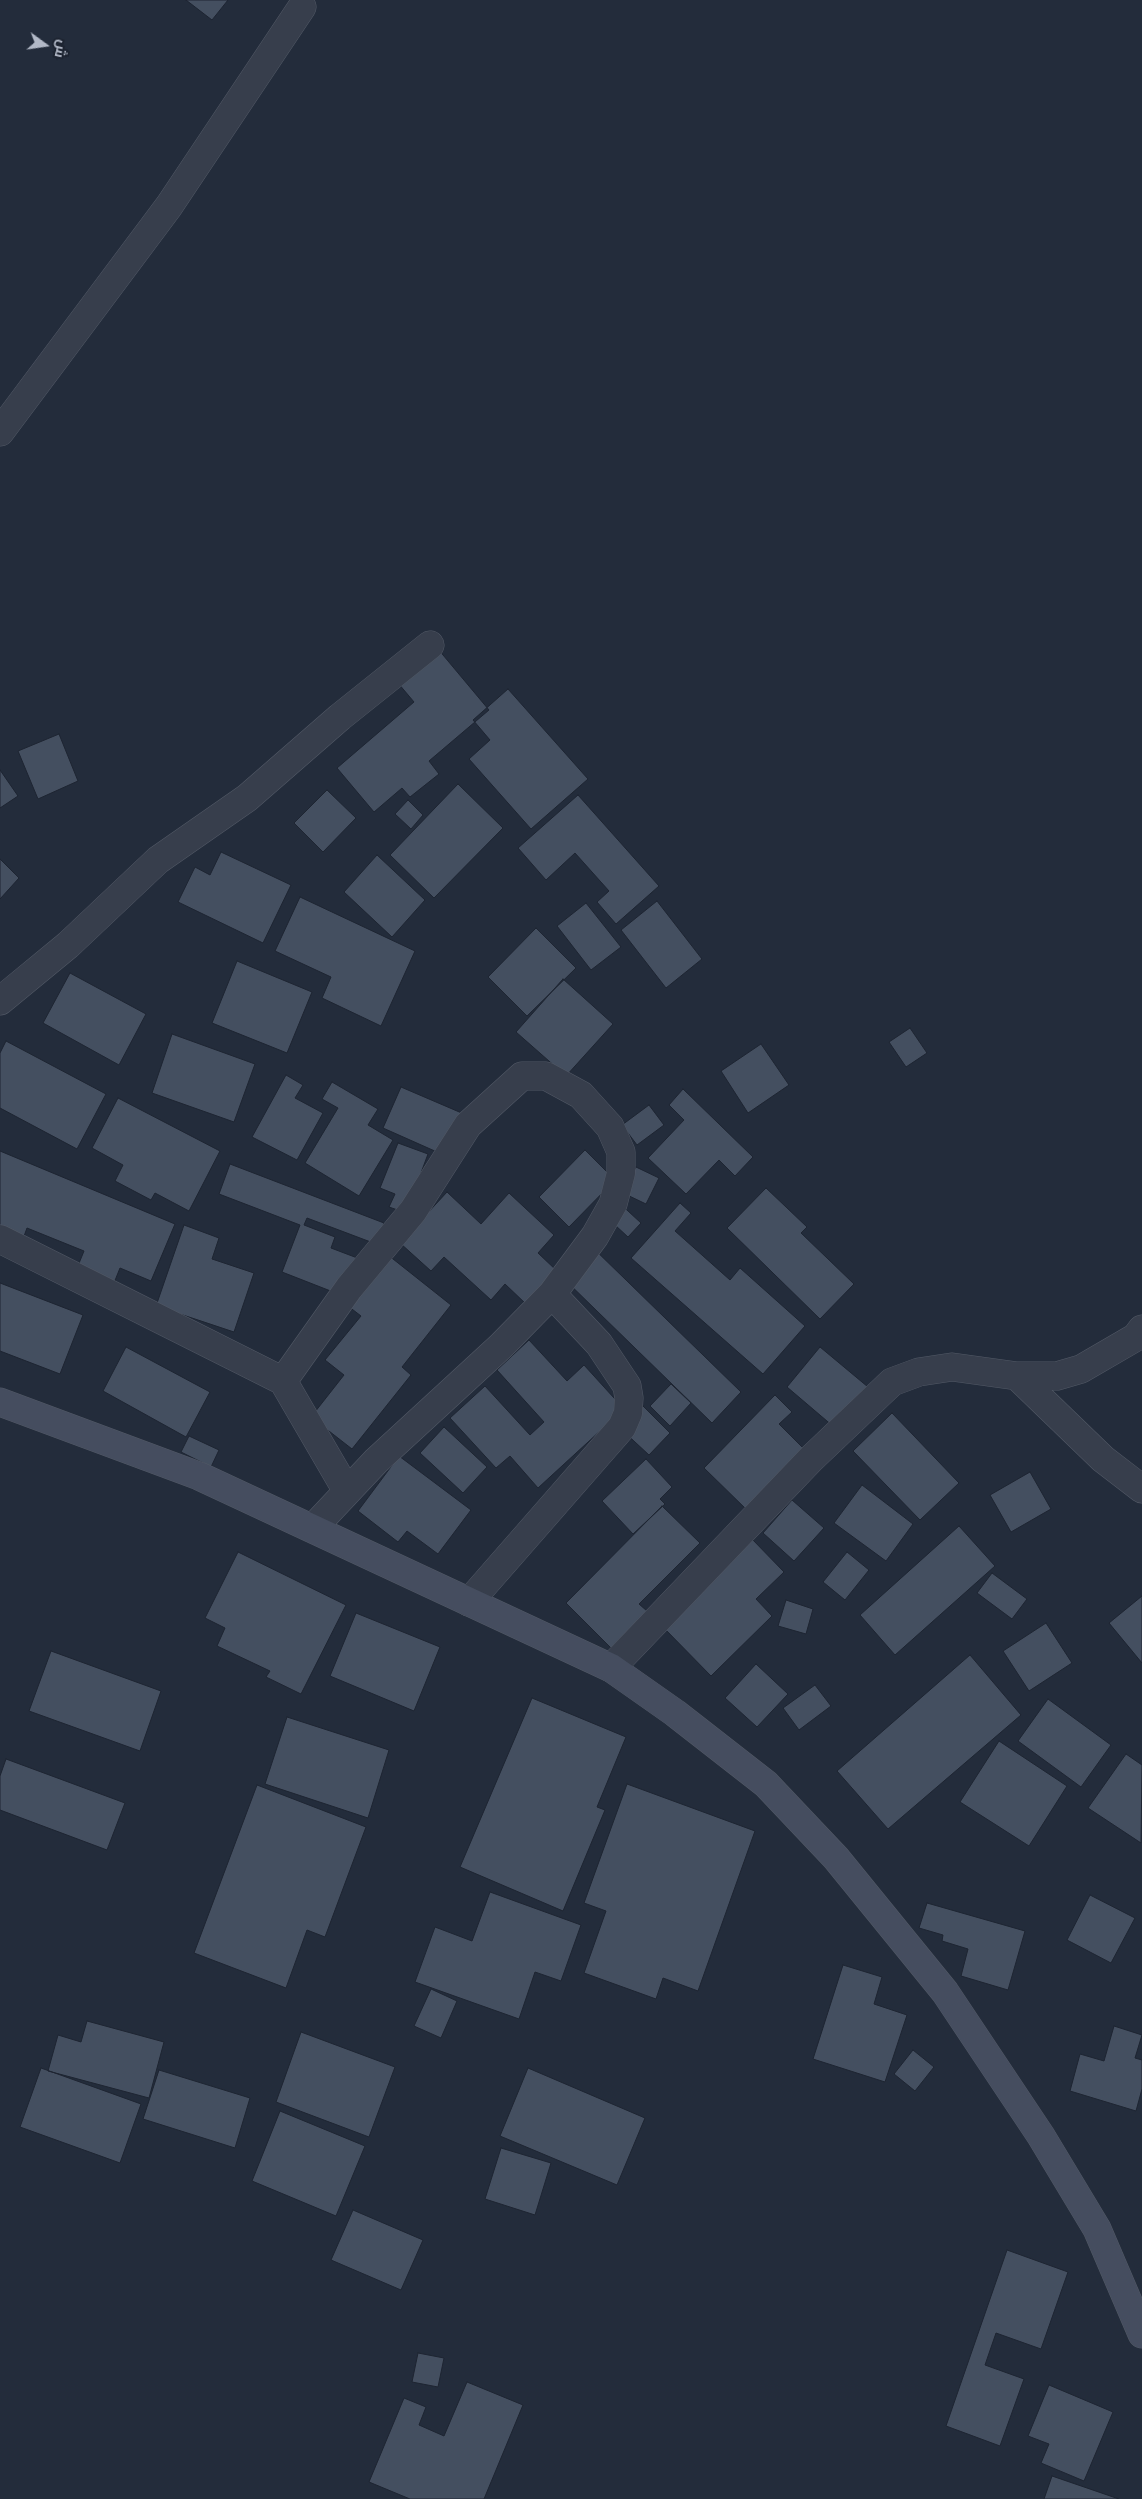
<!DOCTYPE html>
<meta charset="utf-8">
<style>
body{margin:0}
#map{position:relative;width:1142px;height:2499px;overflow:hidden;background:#232c3b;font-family:Overpass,Cairo,sans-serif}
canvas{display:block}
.north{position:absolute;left:20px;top:20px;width:50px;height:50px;-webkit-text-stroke:4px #1c2330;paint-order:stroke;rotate:104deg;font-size:14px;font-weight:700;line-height:20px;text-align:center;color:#b2b9c7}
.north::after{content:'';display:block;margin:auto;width:18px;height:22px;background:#b2b9c7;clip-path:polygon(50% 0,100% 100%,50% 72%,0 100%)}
</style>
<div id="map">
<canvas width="1142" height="2499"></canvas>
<div class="north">ش</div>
</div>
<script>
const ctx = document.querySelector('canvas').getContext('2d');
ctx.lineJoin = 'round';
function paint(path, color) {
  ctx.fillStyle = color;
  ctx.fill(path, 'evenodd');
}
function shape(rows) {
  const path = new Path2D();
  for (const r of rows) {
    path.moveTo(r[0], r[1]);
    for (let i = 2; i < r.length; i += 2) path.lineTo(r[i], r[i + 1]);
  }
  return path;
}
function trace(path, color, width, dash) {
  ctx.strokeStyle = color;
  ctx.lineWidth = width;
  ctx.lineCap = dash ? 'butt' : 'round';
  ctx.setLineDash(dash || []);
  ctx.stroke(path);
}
const building = shape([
 [186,0,228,0,212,20,186,0],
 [438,649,489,710,429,761,439,774,410,797,402,788,374,812,337,768,414,702,398,683,438,649],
 [508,689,588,779,531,829,469,759,490,740,473,720,508,689],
 [59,734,78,781,38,799,18,751,59,734],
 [0,770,18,796,0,808,0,770],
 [458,784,503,828,434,898,390,855,458,784],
 [327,790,356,818,323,852,294,823,327,790],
 [578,795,659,886,616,924,597,902,609,891,575,853,546,880,518,848,578,795],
 [408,800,423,815,411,829,395,814,408,800],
 [221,852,291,885,263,943,178,902,195,867,210,875,221,852],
 [377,855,425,900,392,937,344,892,377,855],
 [0,859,19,878,0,899,0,859],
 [300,897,415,951,381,1026,322,998,331,977,275,951,300,897],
 [657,901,702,959,666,988,621,930,657,901],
 [586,903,621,947,591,970,557,926,586,903],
 [536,928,576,968,527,1016,488,977,536,928],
 [237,961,312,992,287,1053,212,1023,237,961],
 [70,973,146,1014,119,1065,43,1023,70,973],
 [563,979,613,1024,566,1076,516,1032,563,979],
 [910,1028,927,1053,906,1067,889,1042,910,1028],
 [172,1034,255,1064,234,1122,152,1093,172,1034],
 [6,1041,106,1094,77,1149,0,1108,0,1053,6,1041],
 [761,1044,789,1085,748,1113,721,1071,761,1044],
 [286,1075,303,1085,295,1098,323,1113,297,1160,252,1137,286,1075],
 [332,1082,378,1109,368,1125,393,1140,359,1196,305,1163,338,1108,322,1099,332,1082],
 [401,1087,464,1114,446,1156,383,1128,401,1087],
 [683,1089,753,1157,735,1176,719,1160,686,1194,648,1158,684,1120,669,1105,683,1089],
 [118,1098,220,1151,189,1211,155,1193,151,1200,115,1181,123,1165,92,1148,118,1098],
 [649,1105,664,1125,637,1145,622,1125,649,1105],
 [398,1143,428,1154,406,1213,389,1207,395,1194,380,1188,398,1143],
 [585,1150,615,1180,569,1227,539,1197,585,1150],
 [0,1151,175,1224,151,1281,120,1268,112,1288,75,1273,84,1251,27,1228,23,1239,0,1230,0,1151],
 [230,1164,384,1223,376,1244,307,1218,304,1225,335,1237,331,1248,360,1259,346,1297,282,1272,300,1225,219,1194,230,1164],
 [636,1167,659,1178,646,1204,623,1193,636,1167],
 [766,1188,807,1227,801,1233,854,1284,820,1319,727,1228,766,1188],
 [447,1192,481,1224,509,1193,554,1235,538,1253,557,1271,526,1304,505,1284,491,1300,444,1257,431,1271,400,1243,447,1192],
 [615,1199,641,1223,628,1237,602,1213,615,1199],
 [680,1203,691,1213,675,1231,730,1280,740,1268,805,1326,763,1374,631,1258,680,1203],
 [184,1225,219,1238,212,1259,254,1273,234,1332,156,1306,184,1225],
 [588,1243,741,1392,712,1423,559,1274,588,1243],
 [388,1255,451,1305,402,1367,411,1375,352,1449,311,1417,344,1375,325,1360,361,1316,348,1306,388,1255],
 [0,1283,83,1315,60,1374,0,1351,0,1283],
 [529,1340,567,1381,584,1365,624,1409,538,1488,510,1456,496,1468,450,1418,485,1386,530,1435,544,1422,497,1370,529,1340],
 [126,1347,210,1392,186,1437,103,1391,126,1347],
 [820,1347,868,1387,834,1427,787,1387,820,1347],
 [671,1384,691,1403,670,1426,650,1406,671,1384],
 [775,1395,792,1412,779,1424,806,1451,748,1511,704,1468,775,1395],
 [643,1406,670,1433,649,1455,621,1429,643,1406],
 [892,1413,959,1483,920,1520,853,1451,892,1413],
 [444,1427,487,1467,463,1493,420,1453,444,1427],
 [189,1436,219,1450,211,1467,181,1452,189,1436],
 [399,1456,471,1510,438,1554,407,1531,398,1542,358,1511,399,1456],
 [646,1459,672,1487,660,1499,665,1504,633,1534,602,1501,646,1459],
 [1030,1472,1051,1509,1011,1532,990,1495,1030,1472],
 [862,1485,913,1524,886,1561,834,1523,862,1485],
 [792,1500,824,1528,794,1561,763,1533,792,1500],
 [662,1506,700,1543,639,1604,647,1611,611,1648,566,1603,662,1506],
 [959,1526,995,1566,895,1655,860,1615,959,1526],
 [752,1539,784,1572,756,1599,772,1616,711,1676,663,1627,752,1539],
 [238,1552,346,1605,301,1694,266,1677,270,1671,217,1646,225,1628,205,1618,238,1552],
 [847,1552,869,1570,845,1600,823,1582,847,1552],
 [992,1573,1027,1599,1012,1619,977,1593,992,1573],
 [1142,1596,1142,1663,1109,1623,1142,1596],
 [786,1600,813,1609,806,1634,778,1626,786,1600],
 [356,1613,440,1647,414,1711,330,1676,356,1613],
 [1046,1623,1072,1663,1029,1691,1003,1651,1046,1623],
 [51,1651,161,1691,140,1751,29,1711,51,1651],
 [970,1655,1021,1715,888,1829,837,1771,970,1655],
 [756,1664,788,1694,757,1727,725,1698,756,1664],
 [815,1685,831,1706,799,1730,783,1708,815,1685],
 [532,1698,626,1737,597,1807,605,1810,563,1911,460,1867,532,1698],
 [1048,1699,1111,1745,1081,1787,1018,1741,1048,1699],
 [287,1717,389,1750,368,1818,265,1784,287,1717],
 [999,1741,1067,1786,1029,1846,960,1802,999,1741],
 [1126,1754,1142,1765,1141,1843,1088,1808,1126,1754],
 [6,1759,125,1803,107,1850,0,1810,0,1776,6,1759],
 [627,1784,755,1831,698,1991,663,1978,656,1999,584,1973,606,1911,584,1903,627,1784],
 [257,1785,366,1827,325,1937,307,1930,286,1988,194,1953,257,1785],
 [490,1892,581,1925,561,1981,535,1972,519,2019,415,1982,435,1927,472,1941,490,1892],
 [1090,1895,1135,1918,1111,1963,1067,1940,1090,1895],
 [927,1903,1025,1931,1008,1990,961,1976,968,1949,942,1941,943,1935,919,1928,927,1903],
 [843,1965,882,1977,874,2004,907,2015,885,2082,813,2059,843,1965],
 [431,1989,457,2001,441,2038,414,2026,431,1989],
 [87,2021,164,2042,149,2098,48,2071,58,2035,81,2042,87,2021],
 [1114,2026,1142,2035,1135,2058,1142,2060,1142,2089,1136,2111,1070,2091,1080,2054,1104,2061,1114,2026],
 [301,2032,395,2067,369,2137,276,2102,301,2032],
 [913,2050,934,2067,915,2091,894,2074,913,2050],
 [41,2068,141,2104,120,2163,20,2127,41,2068],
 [528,2068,645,2118,617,2185,500,2136,528,2068],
 [159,2070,250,2098,235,2148,143,2119,159,2070],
 [280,2111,365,2146,336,2216,252,2181,280,2111],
 [501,2148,551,2163,535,2215,485,2199,501,2148],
 [353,2210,423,2240,401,2290,331,2260,353,2210],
 [1007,2250,1068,2272,1041,2349,996,2333,985,2365,1024,2379,1000,2446,946,2426,1007,2250],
 [418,2353,444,2358,438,2387,412,2382,418,2353],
 [467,2382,523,2405,484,2499,410,2499,369,2482,404,2398,426,2407,419,2425,444,2436,467,2382],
 [1049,2385,1113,2412,1084,2481,1041,2463,1049,2444,1028,2436,1049,2385],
 [1052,2476,1119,2499,1044,2499,1052,2476]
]);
const street = shape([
 [0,432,169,206,302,7],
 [0,1001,68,945,158,860,247,798,340,717,430,645],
 [0,1239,283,1381,347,1491],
 [1017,1376,1103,1459,1142,1489],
 [283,1381,349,1288,413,1211,468,1125,522,1076,546,1076,581,1095,610,1127,621,1152,621,1173,613,1204,595,1236,552,1294,501,1346,376,1461,313,1528],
 [469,1602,622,1427,628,1413,629,1398,627,1386,599,1344,552,1294],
 [611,1668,811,1459,892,1382,919,1372,952,1367,1017,1376,1057,1376,1081,1369,1136,1337,1142,1329]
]);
const secondary = shape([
 [0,1402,199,1476,611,1668,675,1713,766,1784,836,1858,945,1992,1041,2136,1097,2229,1142,2334]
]);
paint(building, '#444f60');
trace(building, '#1e2532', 1);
trace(street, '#525966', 29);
trace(secondary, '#525966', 29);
trace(street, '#373e4c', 28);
trace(secondary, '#454d5f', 28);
</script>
